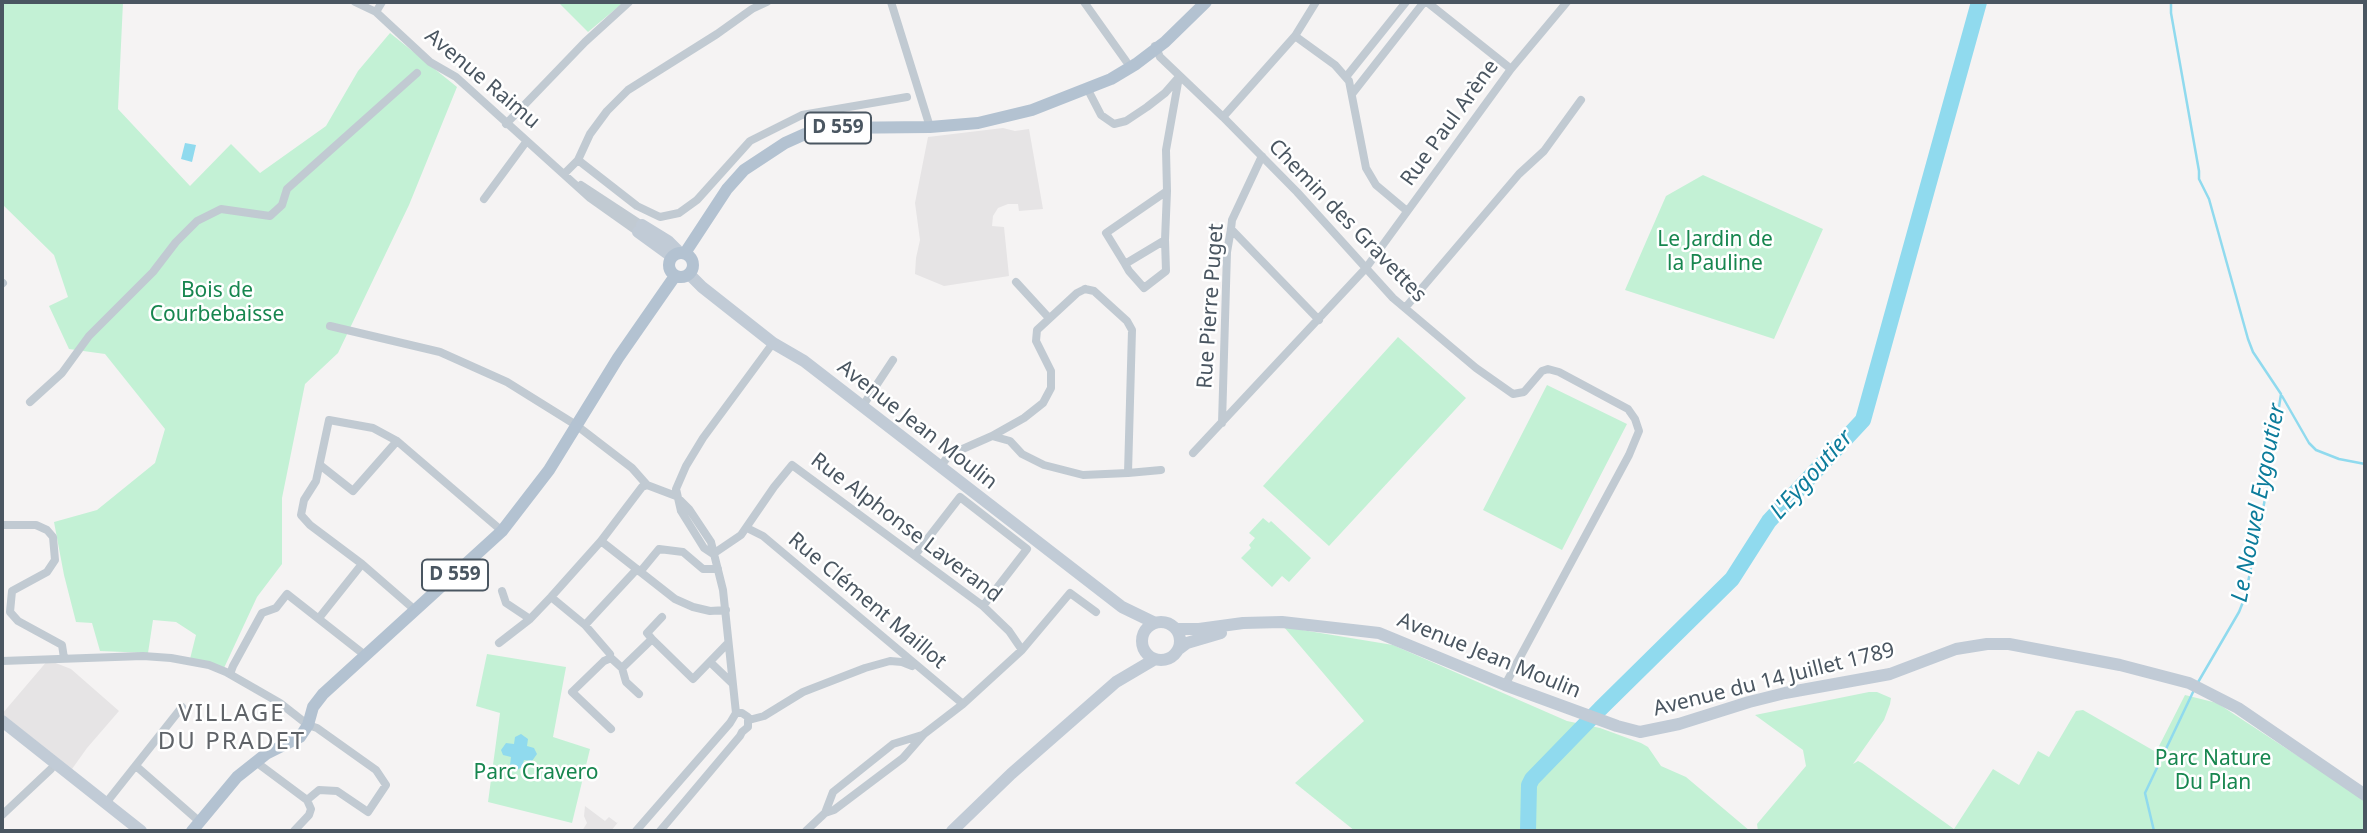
<!DOCTYPE html>
<meta charset="utf-8">
<style>
body{margin:0}
#map{position:relative;width:2367px;height:833px;overflow:hidden;background:#f5f3f3;font-family:"Noto Sans",sans-serif}
canvas{display:block}
.frame{position:absolute;inset:0;border:4px solid #4a5661;pointer-events:none}
</style>
<div id="map">
<canvas width="2367" height="833"></canvas>
<div class="frame"></div>
</div>
<script>
const ctx = document.querySelector('canvas').getContext('2d');
ctx.lineJoin = 'round';
function paint(path, color) {
  ctx.fillStyle = color;
  ctx.fill(path, 'evenodd');
}
function shape(rows) {
  const path = new Path2D();
  for (const r of rows) {
    if (r.length === 3) {
      path.moveTo(r[0] + r[2], r[1]);
      path.arc(r[0], r[1], r[2], 0, 2 * Math.PI);
      continue;
    }
    path.moveTo(r[0], r[1]);
    for (let i = 2; i < r.length; i += 2) path.lineTo(r[i], r[i + 1]);
  }
  return path;
}
function trace(path, color, width, dash) {
  ctx.strokeStyle = color;
  ctx.lineWidth = width;
  ctx.lineCap = dash ? 'butt' : 'round';
  ctx.setLineDash(dash || []);
  ctx.stroke(path);
}
function label(font, color, halo, rows, align = 'center') {
  ctx.font = font + ' "Noto Sans",sans-serif';
  ctx.lineWidth = 5;
  ctx.setLineDash([]);
  ctx.textBaseline = 'middle';
  ctx.strokeStyle = halo;
  ctx.fillStyle = color;
  for (const [text, x, y, turn = 0] of rows) {
    ctx.save();
    ctx.translate(x, y);
    ctx.rotate((+turn || 0) * Math.PI / 180);
    ctx.textAlign = isNaN(turn) ? turn : align;
    if (halo) ctx.strokeText(text, 0, 0);
    ctx.fillText(text, 0, 0);
    ctx.restore();
  }
}
const education = shape([
 [1003,128,1015,131,1029,129,1043,209,1019,211,1018,204,1008,204,998,208,993,216,992,226,1004,227,1009,276,944,286,915,274,916,258,920,240,915,203,928,137],
 [48,660,71,669,119,711,87,748,72,769,2,714],
 [585,806,605,821,609,817,617,823,619,821,611,831,582,831,587,823,584,816]
]);
const green = shape([
 [2,2,123,2,118,109,190,186,231,144,260,173,326,126,358,71,390,33,457,87,409,205,338,353,305,384,282,498,282,564,257,597,224,668,190,659,196,635,176,622,153,620,148,653,100,651,92,623,76,622,64,575,54,522,97,510,155,463,165,429,105,354,69,349,49,306,68,297,54,255,2,204],
 [558,2,624,2,588,32],
 [1703,175,1823,229,1774,339,1625,290,1666,196],
 [1398,337,1466,398,1329,546,1263,486],
 [1547,385,1627,424,1562,550,1483,510],
 [1263,518,1269,523,1271,521,1311,558,1289,582,1282,576,1272,587,1241,558,1251,548,1249,545,1255,538,1249,533],
 [1284,627,1393,645,1567,721,1600,728,1641,743,1648,747,1661,766,1686,777,1750,831,1355,831,1295,783,1364,721],
 [487,654,566,667,553,737,590,749,572,823,488,802,500,713,476,706],
 [1869,692,1877,692,1891,698,1890,704,1884,720,1853,764,1858,761,1862,763,1954,829,1993,769,2019,785,2038,751,2049,757,2076,711,2083,710,2156,752,2185,695,2217,703,2365,800,2365,831,1758,831,1757,824,1806,766,1803,750,1755,715]
]);
const water = shape([
 [185,143,196,145,192,162,181,159],
 [521,734,528,739,527,746,534,748,537,754,532,761,524,760,522,767,517,770,510,765,511,757,503,755,501,750,506,743,514,744,515,737]
]);
const stream = shape([
 [2171,2,2171,13,2199,171,2199,179,2209,199,2248,339,2253,352,2281,394,2265,499,2245,597,2239,612,2197,684],
 [2282,396,2309,443,2316,450,2339,459,2365,464],
 [2154,831,2145,793,2194,690]
]);
const river = shape([
 [1528,831,1529,785,1532,779,1600,709,1732,579,1769,521,1863,420,1979,2]
]);
const street = shape([
 [355,2,376,12,430,62,456,77,590,198,638,232],
 [891,2,930,127],
 [1084,2,1126,61],
 [1427,2,1511,69],
 [376,12,382,2],
 [1295,36,1335,65,1349,81,1366,168,1376,185,1407,211],
 [1155,46,1160,57,1223,117,1297,192,1393,298,1476,368,1513,394,1524,392,1542,371,1548,369,1559,372,1628,409,1635,419,1639,431,1629,455,1505,685],
 [1346,77,1406,2],
 [1087,88,1101,115,1114,124,1126,121,1147,107,1165,93,1179,77,1166,150,1167,191,1106,233,1125,264,1165,240,1167,191],
 [1352,94,1424,2],
 [1223,117,1295,36,1316,2],
 [506,124,585,42,629,2],
 [578,160,637,206,660,217,679,213,697,200,750,141,802,115,907,97],
 [564,174,578,160,590,134,607,111,628,90,717,34,752,9,767,2],
 [581,185,642,225],
 [484,199,526,142],
 [1231,229,1319,320],
 [1125,264,1129,271,1144,288,1166,271,1165,240],
 [1016,282,1049,318],
 [2,284,3,283],
 [1085,289,1094,291,1127,321,1132,330,1128,473,1083,475,1044,465,1022,454,1010,441,992,436,1024,418,1043,403,1051,388,1051,371,1036,341,1037,330,1077,293,1085,289],
 [1405,308,1519,174,1544,151,1581,100],
 [330,326,440,352,507,382,576,425,632,468,647,485,676,496,689,509,711,542,723,590,736,713],
 [30,402,62,373,89,336,153,272,176,242,197,221,221,209,270,216,282,205,287,189,417,73],
 [862,407,893,360],
 [1222,423,1227,252,1231,229,1232,220,1262,156],
 [1193,453,1366,268,1511,69,1567,2],
 [320,465,353,491,397,441],
 [940,467,949,455,992,436],
 [1128,473,1161,470],
 [2,525,36,525,47,530,53,537,55,560,47,572,12,591,10,612,18,621,62,645,64,658],
 [747,528,763,536,963,704],
 [601,541,675,599,693,607,710,611,726,610],
 [713,554,741,535,774,487,792,465,983,606,1009,631,1022,650],
 [713,554,704,548,681,511,676,489,686,466,703,438,773,343],
 [915,555,960,497,1027,549,983,606],
 [640,572,659,549,683,552,703,569,718,569],
 [502,591,506,603,530,619],
 [551,597,585,625,610,654],
 [415,610,362,564,310,525,301,515,304,500,316,481,329,420,373,428,397,441,502,531],
 [319,618,362,564],
 [585,625,637,569],
 [652,639,647,633,662,617],
 [499,643,530,619,551,597,601,541,642,487,647,485],
 [2,661,143,656,171,658,209,665,226,672,280,703,308,725,317,728,376,770,386,785,368,812,337,791,319,790,307,800,260,765,257,760],
 [710,662,732,683],
 [230,674,233,666,262,613,276,608,287,594,366,656],
 [639,694,626,682,622,668,652,639,693,679,728,643],
 [749,720,764,716,803,692,865,668,890,661,902,662,912,666],
 [611,729,572,692,604,661,611,658,622,668],
 [136,766,200,822],
 [106,803,182,707],
 [825,813,833,792,893,744,922,735],
 [2,815,51,769],
 [294,831,309,815,311,809,307,800],
 [636,831,730,723,736,713],
 [660,831,740,736,742,732,748,727,748,717,742,713,736,713],
 [806,831,825,813,834,810,903,758,924,734,963,704,1022,650,1070,593,1096,612]
]);
const secondary = shape([
 [642,225,668,241,679,252],
 [638,232,671,256],
 [689,274,702,287,773,343,804,361,1122,607,1155,623],
 [1161,641,19],
 [1176,629,1199,629,1243,623,1282,622,1379,633,1505,685,1617,726,1640,732,1679,724,1749,702,1785,693,1890,674,1956,649,1987,644,2009,644,2120,665,2189,683,2238,708,2365,795],
 [1179,649,1187,643,1221,633],
 [2,721,141,831],
 [952,831,1011,774,1116,682,1155,659]
]);
const primary = shape([
 [681,265,12],
 [685,253,727,189,744,170,785,143,805,134,828,128,930,127,978,123,1032,110,1111,79,1136,64,1165,42,1206,2],
 [192,831,237,777,266,754,300,737,308,725,313,707,323,694,502,531,549,470,618,358,675,276]
]);
const shields = [
 [838,128,66],
 [455,575,66]
];
const shieldNames = [
 ["D 559",838,128],
 ["D 559",455,575]
];
const streetNames = [
 ["Avenue Raimu",482,79,40],
 ["Rue Paul Arène",1450,123,-54],
 ["Chemin des Gravettes",1347,221,46],
 ["Rue Pierre Puget",1211,306,-86],
 ["Avenue Jean Moulin",917,425,38],
 ["Rue Alphonse Laverand",906,528,37],
 ["Rue Clément Maillot",867,601,40],
 ["Avenue Jean Moulin",1489,656,22],
 ["Avenue du 14 Juillet 1789",1774,680,-14]
];
const parkNames = [
 ["Le Jardin de",1715,240],
 ["la Pauline",1715,264],
 ["Bois de",217,291],
 ["Courbebaisse",217,315],
 ["Parc Nature",2213,759],
 ["Du Plan",2213,783],
 ["Parc Cravero",536,773]
];
const waterNames = [
 ["L'Eygoutier",1812,475,-48],
 ["Le Nouvel Eygoutier",2259,503,-79]
];
const quarterNames = [
 ["VILLAGE",232,714],
 ["DU PRADET",232,742]
];
paint(education, '#e6e4e5');
paint(green, '#c3f1d5');
paint(water, '#90daee');
trace(stream, '#90daee', 2.5);
trace(river, '#90daee', 16);
trace(street, '#c1cad2', 8);
trace(secondary, '#c1cbd6', 12);
trace(primary, '#b3c2d1', 12);
for (const [x, y, w] of shields) {
  const box = new Path2D();
  box.roundRect(x - w / 2, y - 15.5, w, 31, 5);
  ctx.fillStyle = '#fff';
  ctx.fill(box);
  trace(box, '#4a5661', 2);
}
label('bold 19px', '#4a5661', null, shieldNames);
label('21px', '#4a5661', '#fff', streetNames);
label('21px', '#17864f', '#fff', parkNames);
label('italic 23px', '#0c7c9b', '#fff', waterNames);
ctx.letterSpacing = '2px';
label('24px', '#5f6368', '#fff', quarterNames);
ctx.letterSpacing = '0px';
</script>
